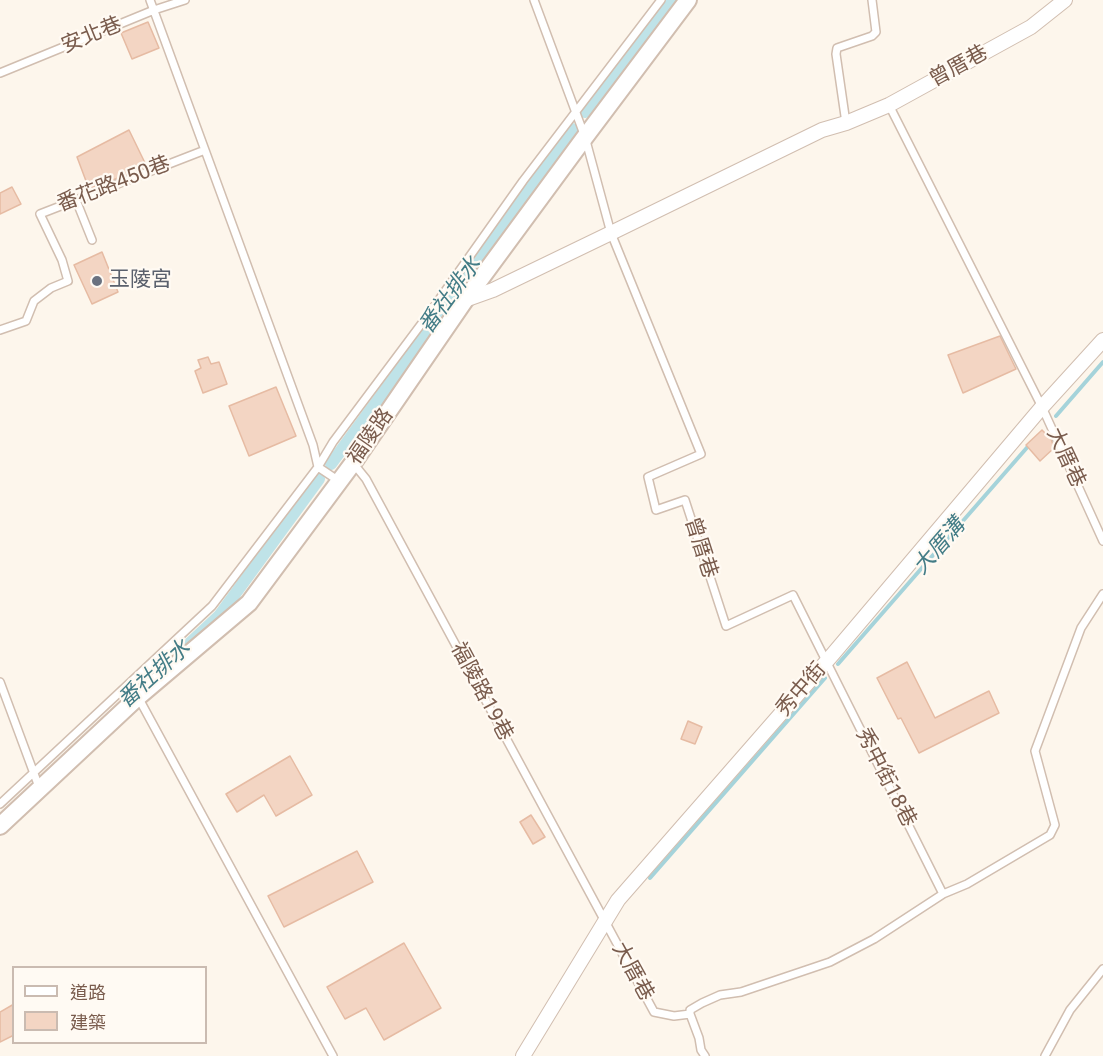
<!DOCTYPE html>
<meta charset="utf-8">
<style>
body{margin:0}
#map{position:relative;width:1103px;height:1056px;overflow:hidden;background:#fdf6ec;font-family:Roboto,"Noto Sans TC",sans-serif}
canvas{display:block}
.legend{position:absolute;left:12px;top:966px;width:195px;height:78px;box-sizing:border-box;background:#fffaf3;border:2px solid #cabbb1;margin:0;padding:8px 10px;list-style:none;font-size:18px;color:#7a5c4d}
.legend li{display:flex;align-items:center;gap:12px;height:30px}
.legend b{width:30px;border:2px solid #cabbb1}
</style>
<div id="map">
<canvas width="1103" height="1056"></canvas>
<ul class="legend">
<li><b style="height:8px;background:#fff"></b>道路</li>
<li><b style="height:16px;background:#f3d5c3"></b>建築</li>
</ul>
</div>
<script>
const ctx = document.querySelector('canvas').getContext('2d');
ctx.lineJoin = 'round';
function shape(rows) {
  const path = new Path2D();
  for (const r of rows) {
    path.moveTo(r[0], r[1]);
    for (let i = 2; i < r.length; i += 2) path.lineTo(r[i], r[i + 1]);
  }
  return path;
}
function trace(path, color, width, dash) {
  ctx.strokeStyle = color;
  ctx.lineWidth = width;
  ctx.lineCap = dash ? 'butt' : 'round';
  ctx.setLineDash(dash || []);
  ctx.stroke(path);
}
function paint(path, color) {
  ctx.fillStyle = color;
  ctx.fill(path, 'evenodd');
}
function label(font, color, halo, rows, align = 'center') {
  ctx.font = font + ' Roboto,"Noto Sans TC",sans-serif';
  ctx.lineWidth = 4.5;
  ctx.setLineDash([]);
  ctx.textBaseline = 'middle';
  ctx.strokeStyle = halo;
  ctx.fillStyle = color;
  for (const [text, x, y, turn = 0] of rows) {
    ctx.save();
    ctx.translate(x, y);
    ctx.rotate((+turn || 0) * Math.PI / 180);
    ctx.textAlign = isNaN(turn) ? turn : align;
    if (halo) ctx.strokeText(text, 0, 0);
    ctx.fillText(text, 0, 0);
    ctx.restore();
  }
}
const stream = shape([
 [1056,416,1103,362],
 [838,664,1031,443],
 [650,878,825,678]
]);
const canal = shape([
 [585,112,674,0],
 [331,464,465,281,572,129],
 [189,644,219,616,319,479]
]);
const building = shape([
 [148,22,159,48,132,59,121,33,148,22],
 [129,130,147,167,89,189,77,157,129,130],
 [12,187,21,204,0,214,0,193,12,187],
 [102,252,118,292,92,304,74,265,102,252],
 [1000,336,1016,369,963,393,948,355,1000,336],
 [208,357,211,364,219,362,227,384,203,393,195,371,201,368,198,360,208,357],
 [276,387,296,436,249,456,229,406,276,387],
 [1042,430,1051,439,1054,448,1040,461,1026,445,1042,430],
 [907,662,935,718,989,691,999,713,919,753,901,718,898,719,877,678,907,662],
 [688,721,702,727,695,744,681,739,688,721],
 [290,756,312,795,276,816,264,795,237,812,226,794,290,756],
 [531,815,545,837,533,844,520,822,531,815],
 [357,851,373,882,284,927,268,896,357,851],
 [404,943,441,1008,384,1040,366,1008,345,1019,327,987,404,943],
 [14,1004,14,1035,0,1042,0,1012,14,1004]
]);
const service = shape([
 [150,0,313,445,318,467,339,481],
 [534,0,585,137,611,233,701,454,648,477,656,510,685,500,726,626,793,595,943,894],
 [0,73,154,10,185,0],
 [889,105,1042,407,1103,541],
 [846,123,836,54,837,48,872,36,876,32,872,0],
 [76,200,92,240],
 [0,330,26,321,34,301,51,288,68,281,62,260,40,214,205,150],
 [353,463,366,479,654,1012,674,1016,690,1014,699,1038,701,1050,705,1056],
 [0,682,39,787],
 [138,697,333,1056],
 [0,804,212,606,318,467,333,442,431,311,523,181,661,0],
 [690,1014,690,1010,702,1003,720,995,741,992,830,962,874,939,943,894,967,884,1050,835,1055,825,1035,751,1081,628,1103,594],
 [1045,1056,1070,1010,1103,969]
]);
const minor = shape([
 [465,300,493,290,611,233,822,130,846,123,889,105,1031,27,1065,0],
 [523,1056,618,900,833,654,1042,407,1103,340]
]);
const tertiary = shape([
 [0,826,138,697,249,603,353,463,465,300,585,137,688,0]
]);
const markers = [
 [97,281,6,"#6b7280"]
];
const streetNames = [
 ["安北巷",92,36,-22],
 ["曾厝巷",959,67,-29],
 ["番花路450巷",114,185,-21],
 ["福陵路",371,437,-55],
 ["大厝巷",1065,458,65],
 ["曾厝巷",700,548,72],
 ["秀中街",802,690,-49],
 ["福陵路19巷",481,692,62],
 ["秀中街18巷",885,778,63],
 ["大厝巷",632,972,61]
];
const worshipNames = [
 ["玉陵宮",109,281]
];
const waterNames = [
 ["番社排水",451,296,-54],
 ["大厝溝",940,547,-49],
 ["番社排水",155,675,-42]
];
trace(stream, '#a5d3da', 4);
trace(canal, '#bfe3e8', 12);
paint(building, '#f3d5c3');
trace(building, '#e6bba3', 1.5);
trace(service, '#d1beb0', 10);
trace(minor, '#d1beb0', 16);
trace(tertiary, '#d1beb0', 20);
trace(service, '#fff', 7);
trace(minor, '#fff', 14);
trace(tertiary, '#fff', 16);
for (const [x, y, r, color] of markers) {
  const dot = new Path2D();
  dot.arc(x, y, r, 0, 2 * Math.PI);
  ctx.fillStyle = color;
  ctx.fill(dot);
  trace(dot, '#fffaf3', 2);
}
label('21px', '#7a5c4d', '#fffaf3', streetNames);
label('21px', '#5b616d', '#fffaf3', worshipNames, 'left');
label('italic 22px', '#437c86', '#fffaf3', waterNames);
</script>
